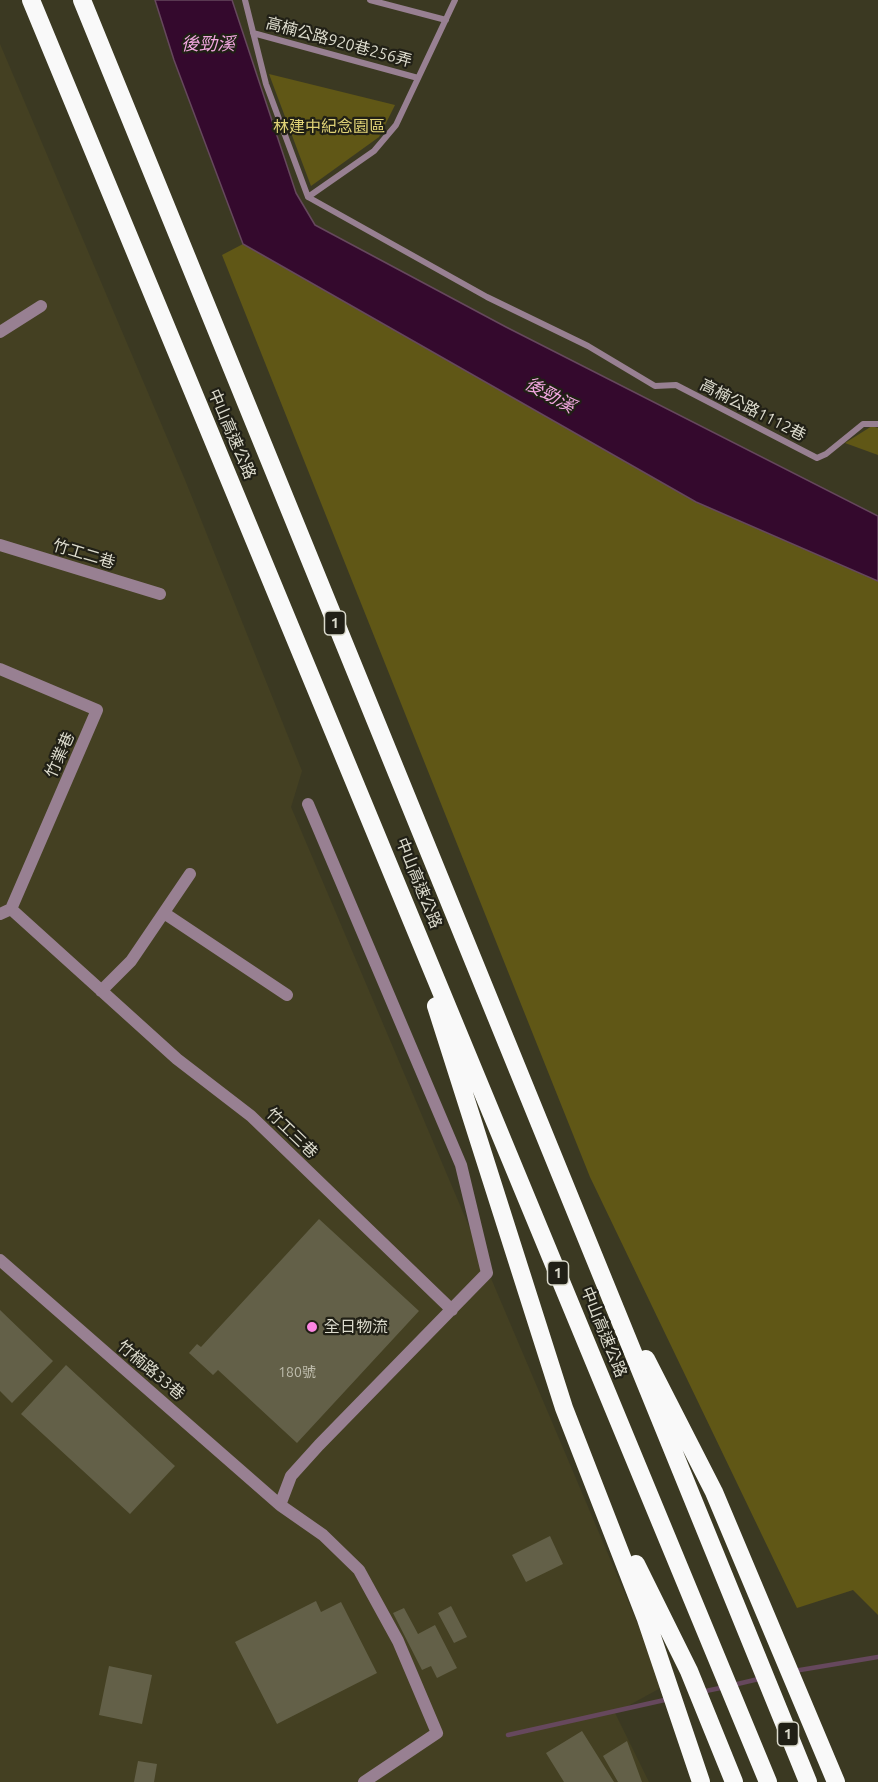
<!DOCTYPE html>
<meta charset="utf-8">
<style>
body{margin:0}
canvas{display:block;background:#3b3922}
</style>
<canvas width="878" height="1782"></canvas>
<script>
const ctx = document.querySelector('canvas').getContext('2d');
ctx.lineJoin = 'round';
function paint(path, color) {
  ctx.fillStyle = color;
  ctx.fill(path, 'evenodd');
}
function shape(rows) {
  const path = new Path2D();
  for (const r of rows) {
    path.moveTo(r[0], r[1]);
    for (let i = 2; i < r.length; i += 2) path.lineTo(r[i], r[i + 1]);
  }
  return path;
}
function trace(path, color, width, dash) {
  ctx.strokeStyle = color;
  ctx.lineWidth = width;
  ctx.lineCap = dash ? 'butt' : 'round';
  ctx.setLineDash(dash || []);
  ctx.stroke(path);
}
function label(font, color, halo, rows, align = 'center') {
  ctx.font = font + ' Ubuntu,"Noto Sans TC",sans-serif';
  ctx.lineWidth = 4.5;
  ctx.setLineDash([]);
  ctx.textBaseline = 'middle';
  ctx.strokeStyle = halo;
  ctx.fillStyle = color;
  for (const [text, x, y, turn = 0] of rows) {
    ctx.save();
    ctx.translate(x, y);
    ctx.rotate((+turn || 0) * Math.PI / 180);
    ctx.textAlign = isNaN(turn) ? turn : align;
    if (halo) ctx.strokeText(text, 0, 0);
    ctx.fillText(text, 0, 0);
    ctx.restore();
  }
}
const built = shape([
 [0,44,185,480,302,771,291,807,664,1686,615,1713,649,1782,0,1782]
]);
const green = shape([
 [269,74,395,105,379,137,311,186],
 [243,244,696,502,878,581,878,1615,853,1590,797,1608,590,1177,222,255],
 [872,426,878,428,878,455,845,443]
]);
const water = shape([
 [155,0,232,0,296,193,315,225,506,327,878,516,878,581,696,502,243,244,174,60,155,0]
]);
const stream = shape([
 [794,1671,878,1657],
 [733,1685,763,1678],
 [701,1692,725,1687],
 [508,1735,669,1699]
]);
const building = shape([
 [319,1219,419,1311,297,1443,218,1370,213,1375,189,1353,197,1344,201,1347],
 [0,1310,53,1361,12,1403,0,1391],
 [66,1365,175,1466,130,1514,21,1414],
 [550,1536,563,1564,526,1582,512,1555],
 [316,1601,321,1612,341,1602,377,1673,277,1724,235,1642],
 [451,1606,467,1637,454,1643,438,1613],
 [404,1608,418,1634,435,1625,457,1668,437,1678,431,1666,422,1670,393,1613],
 [109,1666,152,1675,142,1724,99,1715],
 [582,1731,614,1782,564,1782,546,1753],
 [627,1741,642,1782,618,1782,603,1756],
 [138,1761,157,1764,154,1782,134,1782]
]);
const service = shape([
 [245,0,266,84,308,197,487,297,588,346,655,386,676,385,817,458,826,454,863,424,878,424],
 [370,0,446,20],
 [253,33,418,78],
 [308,197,374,151,396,125,455,0]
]);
const minor = shape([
 [0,332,41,306],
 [0,545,160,594],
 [0,669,97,710,11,909],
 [308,804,461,1165,487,1273,319,1445,291,1476,280,1505,323,1535,359,1570,398,1641,437,1733,364,1782],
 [11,909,177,1059,251,1116,452,1310],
 [164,913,287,995],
 [0,914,11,909],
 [101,991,131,961,190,874],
 [0,1260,280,1505]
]);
const motorway = shape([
 [31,0,768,1782],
 [82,0,808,1782],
 [436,1006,564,1408,646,1619,701,1782],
 [646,1359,714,1492,836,1782],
 [636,1564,689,1671,734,1782]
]);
const markers = [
 [312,1327,6,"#fc86e3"]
];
const numberNames = [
 ["180號",297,1372]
];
const shields = [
 [335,623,21],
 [558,1273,21],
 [788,1734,21]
];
const shieldNames = [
 ["1",335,623],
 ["1",558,1273],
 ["1",788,1734]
];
const streetNames = [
 ["高楠公路920巷256弄",339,42,15],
 ["高楠公路1112巷",753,410,27],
 ["中山高速公路",232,434,67],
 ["竹工二巷",84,554,17],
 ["竹業巷",60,755,-66],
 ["中山高速公路",419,883,68],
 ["竹工三巷",292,1133,44],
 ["中山高速公路",604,1332,68],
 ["竹楠路33巷",151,1370,40]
];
const parkNames = [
 ["林建中紀念園區",329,127]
];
const poiNames = [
 ["全日物流",324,1327]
];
const waterNames = [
 ["後勁溪",208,44],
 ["後勁溪",550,395,29]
];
paint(built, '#444022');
paint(green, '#605716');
paint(water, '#34092d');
trace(water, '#66485d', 1.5);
trace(stream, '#66485d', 4.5);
paint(building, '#636048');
trace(service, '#988092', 6);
trace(minor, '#988092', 12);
trace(motorway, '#f9f9f9', 18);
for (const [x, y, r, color] of markers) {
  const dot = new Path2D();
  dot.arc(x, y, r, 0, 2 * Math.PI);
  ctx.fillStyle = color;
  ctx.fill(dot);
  trace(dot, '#212016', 2);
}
label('14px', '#bebcac', null, numberNames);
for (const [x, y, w] of shields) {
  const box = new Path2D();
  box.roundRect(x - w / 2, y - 12, w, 24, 4.5);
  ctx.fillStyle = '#212016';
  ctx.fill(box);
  trace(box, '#dcdbcd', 1.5);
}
label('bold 15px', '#dcdbcd', null, shieldNames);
label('16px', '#dcdbcd', '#212016', streetNames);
label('16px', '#e0d377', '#212016', parkNames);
label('16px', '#dcdbcd', '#212016', poiNames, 'left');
label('italic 18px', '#f2a7e0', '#212016', waterNames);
</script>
